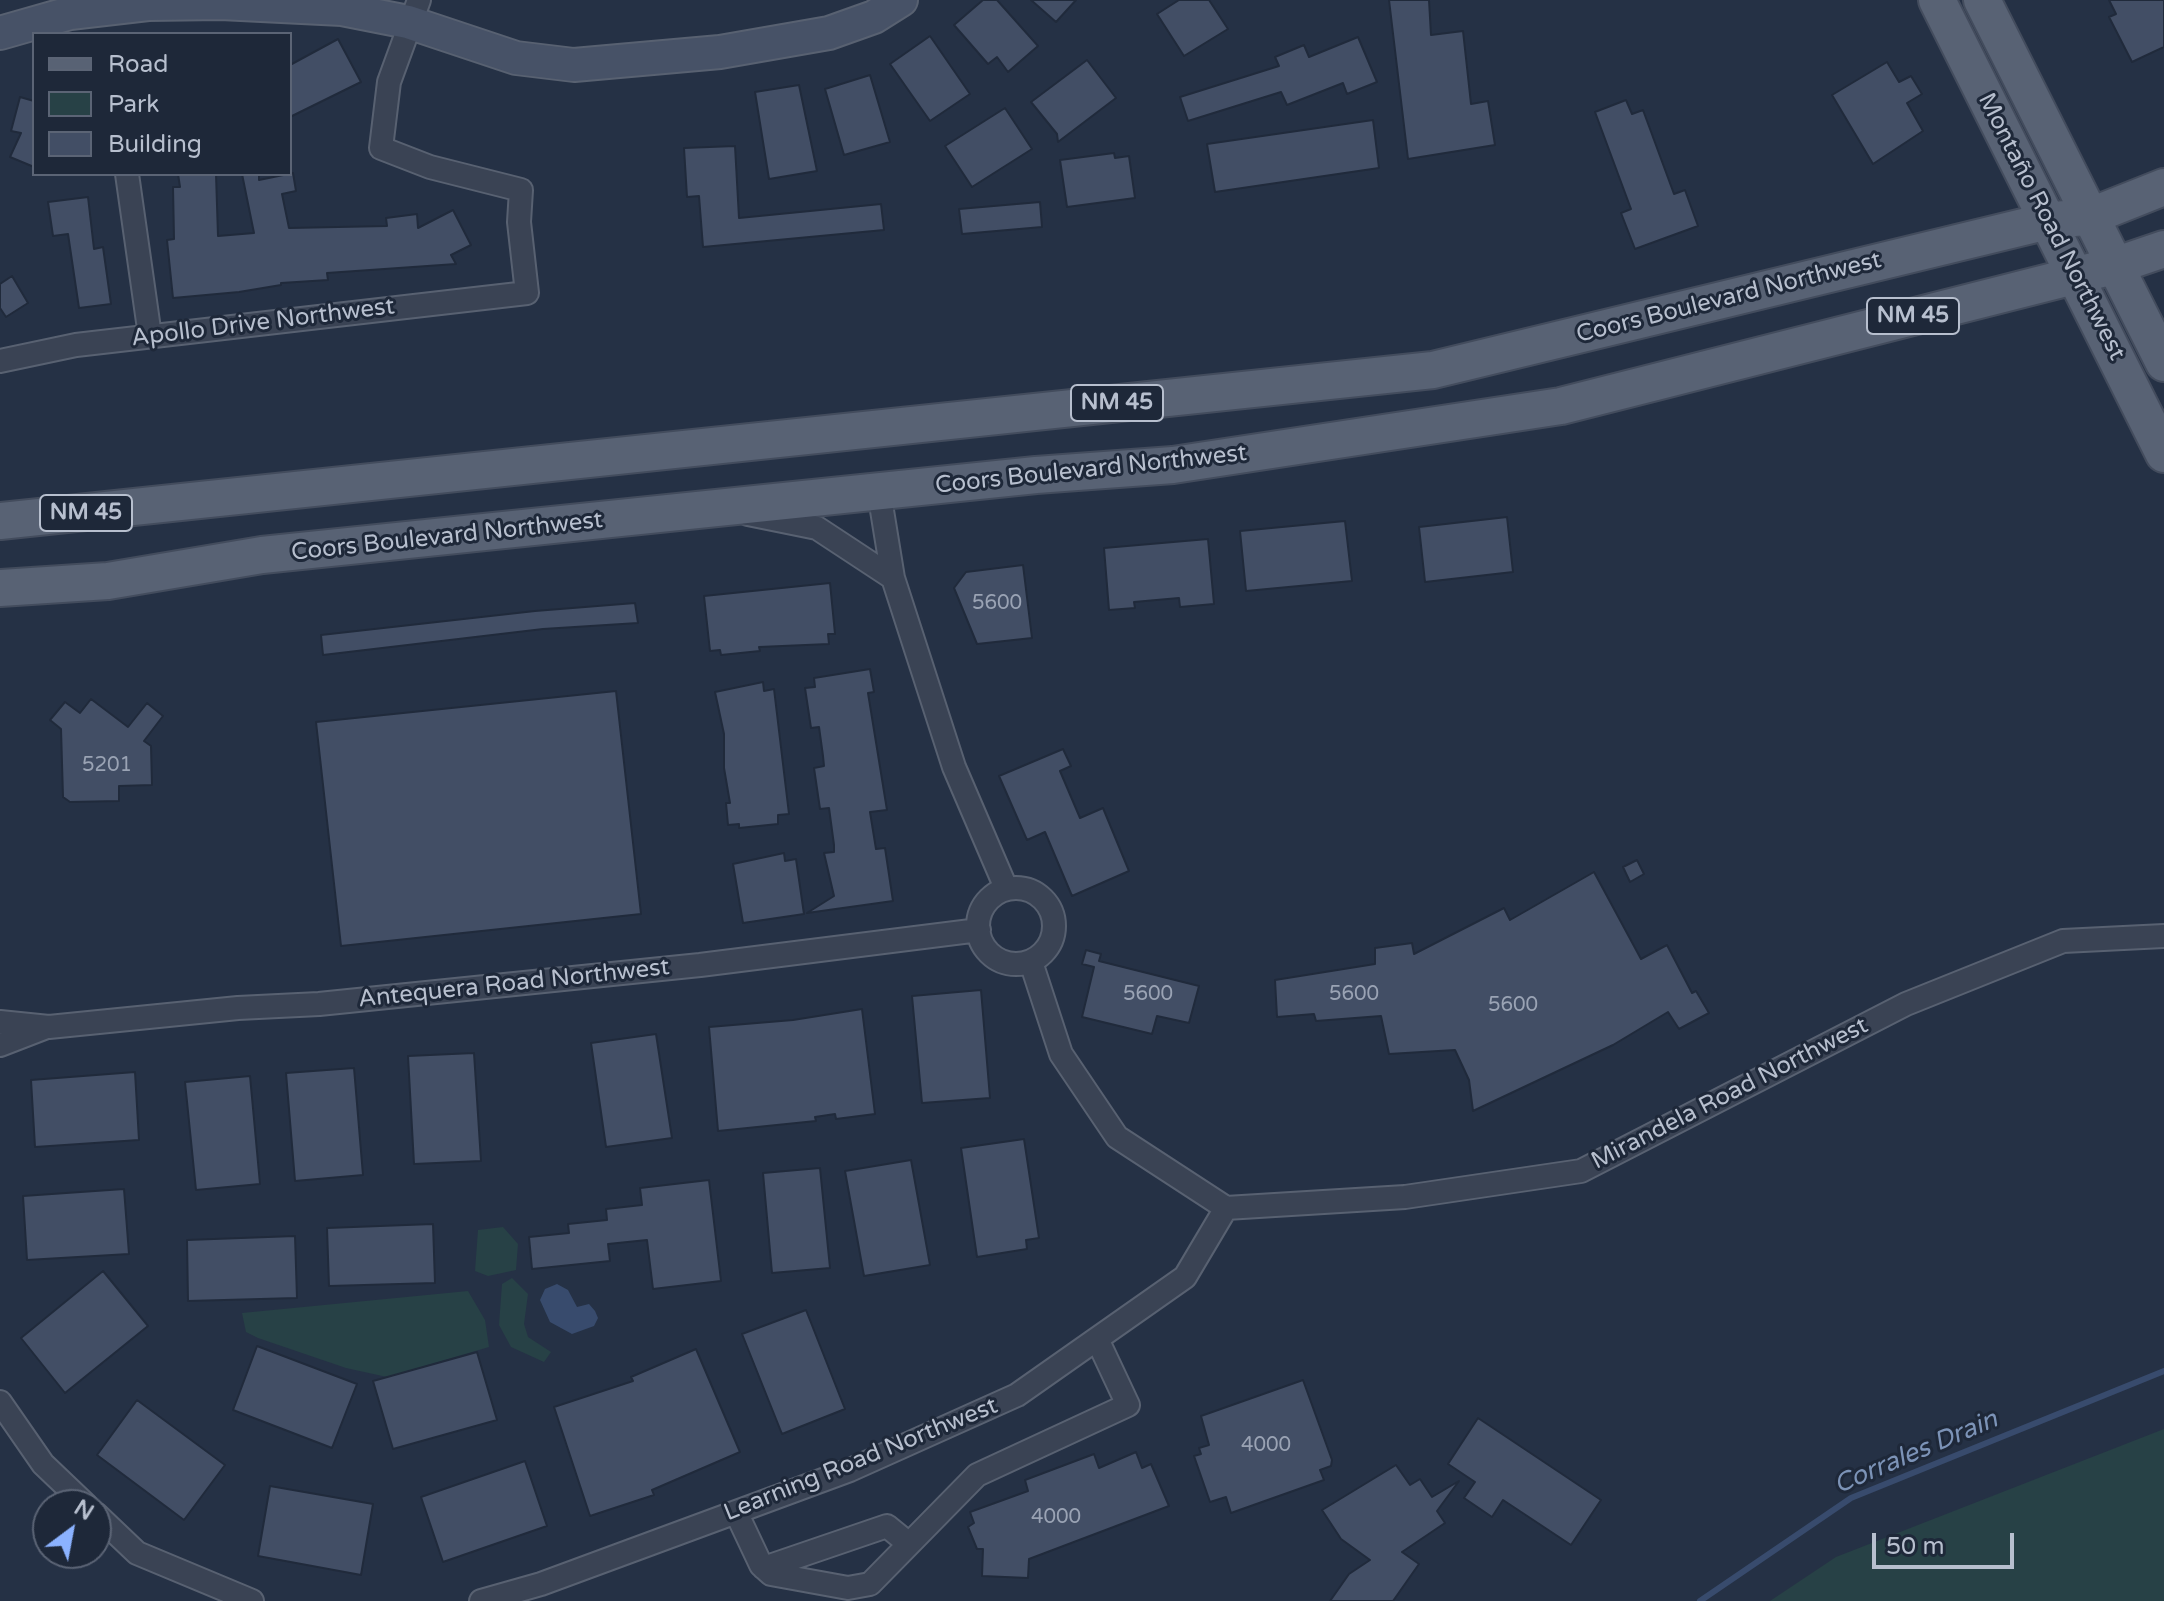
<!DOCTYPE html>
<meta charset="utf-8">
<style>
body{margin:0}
#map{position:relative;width:2164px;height:1601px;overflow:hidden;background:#253145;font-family:"Varela Round",sans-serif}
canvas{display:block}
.legend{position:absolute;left:32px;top:32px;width:260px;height:144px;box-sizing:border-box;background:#1e2839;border:2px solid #5b6475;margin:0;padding:10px 14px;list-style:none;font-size:24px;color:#b7bfce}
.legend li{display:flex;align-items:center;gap:16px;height:40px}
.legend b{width:40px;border:2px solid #5b6475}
.north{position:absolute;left:32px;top:1489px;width:80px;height:80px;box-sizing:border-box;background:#1e2839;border:2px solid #5b6475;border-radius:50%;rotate:32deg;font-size:22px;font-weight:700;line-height:32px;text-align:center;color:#b7bfce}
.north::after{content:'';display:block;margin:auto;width:28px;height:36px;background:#8bb2ff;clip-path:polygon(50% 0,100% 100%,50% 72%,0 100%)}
.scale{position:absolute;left:1872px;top:1533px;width:142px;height:36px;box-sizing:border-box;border:4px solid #b7bfce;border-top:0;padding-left:10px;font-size:24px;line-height:28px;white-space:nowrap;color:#b7bfce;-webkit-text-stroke:6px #1e2839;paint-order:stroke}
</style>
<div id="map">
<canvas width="2164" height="1601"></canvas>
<ul class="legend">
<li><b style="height:10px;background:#586274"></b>Road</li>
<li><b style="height:22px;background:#274146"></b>Park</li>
<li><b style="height:22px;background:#424e65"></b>Building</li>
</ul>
<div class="north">N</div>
<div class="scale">50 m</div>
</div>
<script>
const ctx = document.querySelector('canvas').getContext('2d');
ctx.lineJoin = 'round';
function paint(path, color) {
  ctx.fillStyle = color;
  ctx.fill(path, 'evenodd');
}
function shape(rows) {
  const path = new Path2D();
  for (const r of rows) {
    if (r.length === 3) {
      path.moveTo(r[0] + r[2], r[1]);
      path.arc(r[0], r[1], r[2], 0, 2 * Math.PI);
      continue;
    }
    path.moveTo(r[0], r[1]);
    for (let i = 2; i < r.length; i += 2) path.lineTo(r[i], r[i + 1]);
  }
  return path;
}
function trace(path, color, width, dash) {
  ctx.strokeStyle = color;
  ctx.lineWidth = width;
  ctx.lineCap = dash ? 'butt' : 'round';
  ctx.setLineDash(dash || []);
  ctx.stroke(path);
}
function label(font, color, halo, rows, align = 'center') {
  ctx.font = font + ' "Varela Round",sans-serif';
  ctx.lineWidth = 6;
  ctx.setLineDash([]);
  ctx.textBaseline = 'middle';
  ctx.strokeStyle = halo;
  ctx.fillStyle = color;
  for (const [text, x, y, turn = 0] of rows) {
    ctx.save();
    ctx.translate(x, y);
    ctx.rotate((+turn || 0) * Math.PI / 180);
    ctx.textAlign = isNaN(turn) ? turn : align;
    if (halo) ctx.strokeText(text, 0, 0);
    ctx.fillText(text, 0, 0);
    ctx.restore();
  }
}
const green = shape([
 [503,1227,518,1244,516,1270,488,1276,475,1271,478,1230],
 [512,1278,528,1294,524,1324,528,1337,551,1352,544,1362,511,1347,499,1325,502,1284],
 [468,1291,485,1320,489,1347,387,1377,346,1368,258,1338,246,1332,242,1313],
 [2164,1429,2164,1601,1770,1601,1836,1557]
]);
const water = shape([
 [557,1284,568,1290,577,1307,589,1304,595,1311,598,1318,594,1326,572,1334,550,1322,540,1300,545,1289]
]);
const stream = shape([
 [1700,1601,1851,1498,2164,1371]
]);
const building = shape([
 [983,0,997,0,1038,46,1008,72,997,57,988,64,954,25,983,0],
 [1031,0,1076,0,1056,22,1031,0],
 [1179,0,1209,0,1228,29,1184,56,1157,14,1179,0],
 [1389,0,1429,0,1431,35,1463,31,1471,104,1488,101,1495,145,1408,159,1389,0],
 [2109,0,2164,0,2164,47,2132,62,2109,17,2116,14,2109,0],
 [930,36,970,94,930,121,890,64,930,36],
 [1358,37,1377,82,1347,94,1343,83,1287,105,1281,92,1188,121,1180,97,1279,66,1275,57,1304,45,1309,57,1358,37],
 [338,39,361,82,290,117,290,65,338,39],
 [1087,60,1116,98,1058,142,1057,134,1031,102,1087,60],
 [1887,62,1899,82,1911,76,1922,94,1907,103,1923,131,1873,164,1832,95,1887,62],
 [870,75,890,142,844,155,825,89,870,75],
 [799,85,817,171,769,179,755,92,799,85],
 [20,97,34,101,34,167,10,157,21,133,11,131,20,97],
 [1626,100,1632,114,1643,110,1674,194,1685,190,1698,226,1635,249,1621,213,1631,209,1595,112,1626,100],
 [1005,108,1032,149,972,187,945,146,1005,108],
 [1373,120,1379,168,1215,192,1207,144,1373,120],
 [735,146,739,218,881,204,884,230,703,247,699,196,687,197,684,148,735,146],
 [1114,153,1115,158,1129,156,1135,198,1067,207,1060,160,1114,153],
 [293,173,296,191,282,194,289,228,387,226,386,218,417,214,418,228,453,210,471,245,451,255,456,264,327,273,328,280,281,283,281,285,239,292,173,298,167,240,174,239,173,187,180,187,178,174,216,174,218,236,254,233,242,174,259,174,259,180,293,173],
 [88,197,94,249,103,247,111,304,79,308,68,234,53,236,48,202,88,197],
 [1040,202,1042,227,962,234,959,209,1040,202],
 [12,276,28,303,6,317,0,308,0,284,12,276],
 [1507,517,1513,572,1425,582,1419,527,1507,517],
 [1345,521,1352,581,1246,591,1240,531,1345,521],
 [1208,539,1214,604,1180,607,1179,598,1134,602,1135,608,1109,610,1104,548,1208,539],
 [1023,565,1032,638,977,644,954,588,966,572,1023,565],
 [830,583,835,634,828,634,829,644,759,647,760,651,721,655,720,650,710,651,704,596,830,583],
 [635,603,638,623,543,629,323,655,321,635,535,611,635,603],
 [870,669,874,692,868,693,887,810,870,812,876,849,885,848,893,901,807,913,834,896,824,853,834,852,834,845,829,808,820,809,814,768,824,766,823,756,819,727,811,728,805,688,815,687,814,678,870,669],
 [763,682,764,691,774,689,789,814,778,815,778,824,739,828,739,824,728,825,726,803,730,803,724,768,724,734,715,692,763,682],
 [616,691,641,914,341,946,316,722,616,691],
 [91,699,128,727,147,703,163,716,144,741,151,746,152,785,119,786,119,801,70,802,63,797,61,729,50,720,65,702,80,713,91,699],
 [1063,749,1071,766,1060,771,1080,818,1103,808,1129,871,1072,896,1045,832,1027,840,999,776,1063,749],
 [784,853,785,861,796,859,804,914,743,923,733,864,784,853],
 [1637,860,1644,874,1630,882,1623,867,1637,860],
 [1594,872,1641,959,1667,945,1692,993,1696,991,1709,1013,1679,1029,1668,1012,1613,1045,1473,1111,1469,1080,1455,1050,1389,1054,1381,1016,1316,1021,1314,1014,1277,1017,1275,980,1375,964,1375,948,1412,943,1414,954,1504,908,1510,920,1594,872],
 [1086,950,1101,954,1099,961,1199,986,1189,1023,1157,1016,1152,1034,1082,1017,1094,967,1082,964,1086,950],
 [981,990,990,1098,922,1103,912,996,981,990],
 [862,1009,875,1114,836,1119,835,1114,815,1117,816,1121,718,1131,709,1027,793,1020,862,1009],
 [656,1034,672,1138,606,1147,591,1043,656,1034],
 [474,1053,481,1161,414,1164,408,1056,474,1053],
 [354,1068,363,1175,295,1181,286,1073,354,1068],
 [135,1072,139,1140,35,1147,31,1080,135,1072],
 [250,1076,260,1184,196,1190,185,1082,250,1076],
 [1024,1139,1039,1238,1026,1240,1027,1249,977,1257,961,1148,1024,1139],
 [911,1160,930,1265,864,1276,845,1171,911,1160],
 [820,1168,830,1268,772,1273,763,1173,820,1168],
 [709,1180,721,1281,653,1289,647,1240,608,1244,610,1261,532,1269,529,1237,569,1233,568,1224,607,1220,606,1209,642,1205,640,1188,709,1180],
 [124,1189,129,1254,27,1260,23,1196,124,1189],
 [433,1224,435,1283,329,1286,327,1228,433,1224],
 [295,1236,297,1298,188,1301,187,1240,295,1236],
 [103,1271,148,1326,65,1393,21,1338,103,1271],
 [806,1310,845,1409,782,1434,742,1334,806,1310],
 [257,1346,357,1384,332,1448,233,1410,257,1346],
 [696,1349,740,1452,652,1490,654,1495,590,1516,554,1407,633,1381,631,1377,696,1349],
 [477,1352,497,1420,393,1449,373,1381,477,1352],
 [1303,1380,1332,1460,1331,1466,1320,1470,1324,1480,1231,1513,1226,1497,1210,1502,1194,1456,1201,1454,1199,1448,1209,1445,1201,1416,1303,1380],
 [137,1400,225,1465,184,1520,97,1455,137,1400],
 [1478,1418,1601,1500,1571,1545,1503,1500,1492,1517,1464,1498,1475,1482,1448,1464,1478,1418],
 [1136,1452,1142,1468,1151,1464,1169,1506,1029,1559,1028,1578,982,1576,983,1549,977,1549,968,1527,974,1523,970,1512,1028,1491,1025,1480,1094,1454,1099,1468,1136,1452],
 [525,1461,547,1526,443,1562,421,1497,525,1461],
 [1396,1465,1410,1485,1420,1479,1432,1497,1459,1481,1437,1511,1445,1523,1402,1552,1419,1564,1393,1601,1330,1601,1349,1574,1370,1560,1341,1539,1322,1510,1396,1465],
 [270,1486,373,1504,361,1575,258,1556,270,1486]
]);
const street = shape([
 [127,174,150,336],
 [0,361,76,345,527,293,519,222,521,190,430,167,381,148,389,82,419,0],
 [879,492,893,578,954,767,1006,888],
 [748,514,817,528,893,578],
 [1016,926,38],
 [1031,962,1061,1054,1117,1137,1226,1208,1405,1197,1581,1171,1906,1004,2063,941,2164,936],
 [0,1022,49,1027,238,1008,319,1004,700,965,979,930],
 [0,1045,44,1028],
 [0,1402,43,1464,86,1505],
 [736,1512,761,1565,771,1574,848,1588,870,1584,977,1475,1128,1405,1097,1339],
 [96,1514,137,1553,252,1601],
 [764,1568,887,1526,909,1544],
 [481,1601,541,1584,850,1470,1017,1395,1185,1277,1226,1208]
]);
const secondary = shape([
 [0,33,70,13,148,4,221,3,342,9,408,22,516,58,574,65,720,52,829,33,874,17,901,0]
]);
const primary = shape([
 [1937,0,2164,454],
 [1982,0,2164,363],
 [0,521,1433,370,2048,221,2091,216,2164,187],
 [0,588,108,581,262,555,1036,475,1173,465,1561,406,2117,265,2164,249]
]);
const numberNames = [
 ["5600",997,604],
 ["5201",107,766],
 ["5600",1148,995],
 ["5600",1354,995],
 ["5600",1513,1006],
 ["4000",1266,1446],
 ["4000",1056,1518]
];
const shields = [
 [1913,316,92],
 [1117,403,92],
 [86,513,92]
];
const shieldNames = [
 ["NM 45",1913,316],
 ["NM 45",1117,403],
 ["NM 45",86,513]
];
const streetNames = [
 ["Montaño Road Northwest",2051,227,63],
 ["Coors Boulevard Northwest",1729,298,-14],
 ["Apollo Drive Northwest",263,323,-7],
 ["Coors Boulevard Northwest",1091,470,-6],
 ["Coors Boulevard Northwest",447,537,-6],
 ["Antequera Road Northwest",514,984,-6],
 ["Mirandela Road Northwest",1730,1094,-27],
 ["Learning Road Northwest",861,1460,-22]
];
const waterNames = [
 ["Corrales Drain",1916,1453,-23]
];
paint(green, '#274146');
paint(water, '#384b6d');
trace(stream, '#384b6d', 6);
paint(building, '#424e65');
trace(building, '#202a3b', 2);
trace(street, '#586171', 26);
trace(secondary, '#586171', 36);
trace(primary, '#434c5d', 40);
trace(street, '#3a4354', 22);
trace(secondary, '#475267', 32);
trace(primary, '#586274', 36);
label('20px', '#9aa3b4', null, numberNames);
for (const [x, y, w] of shields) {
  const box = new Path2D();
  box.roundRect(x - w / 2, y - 18, w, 36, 6);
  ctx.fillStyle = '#1e2839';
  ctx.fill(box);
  trace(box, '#b7bfce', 2);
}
label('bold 22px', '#b7bfce', null, shieldNames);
label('24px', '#b7bfce', '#1e2839', streetNames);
label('italic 26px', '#7c93b7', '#1e2839', waterNames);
</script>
